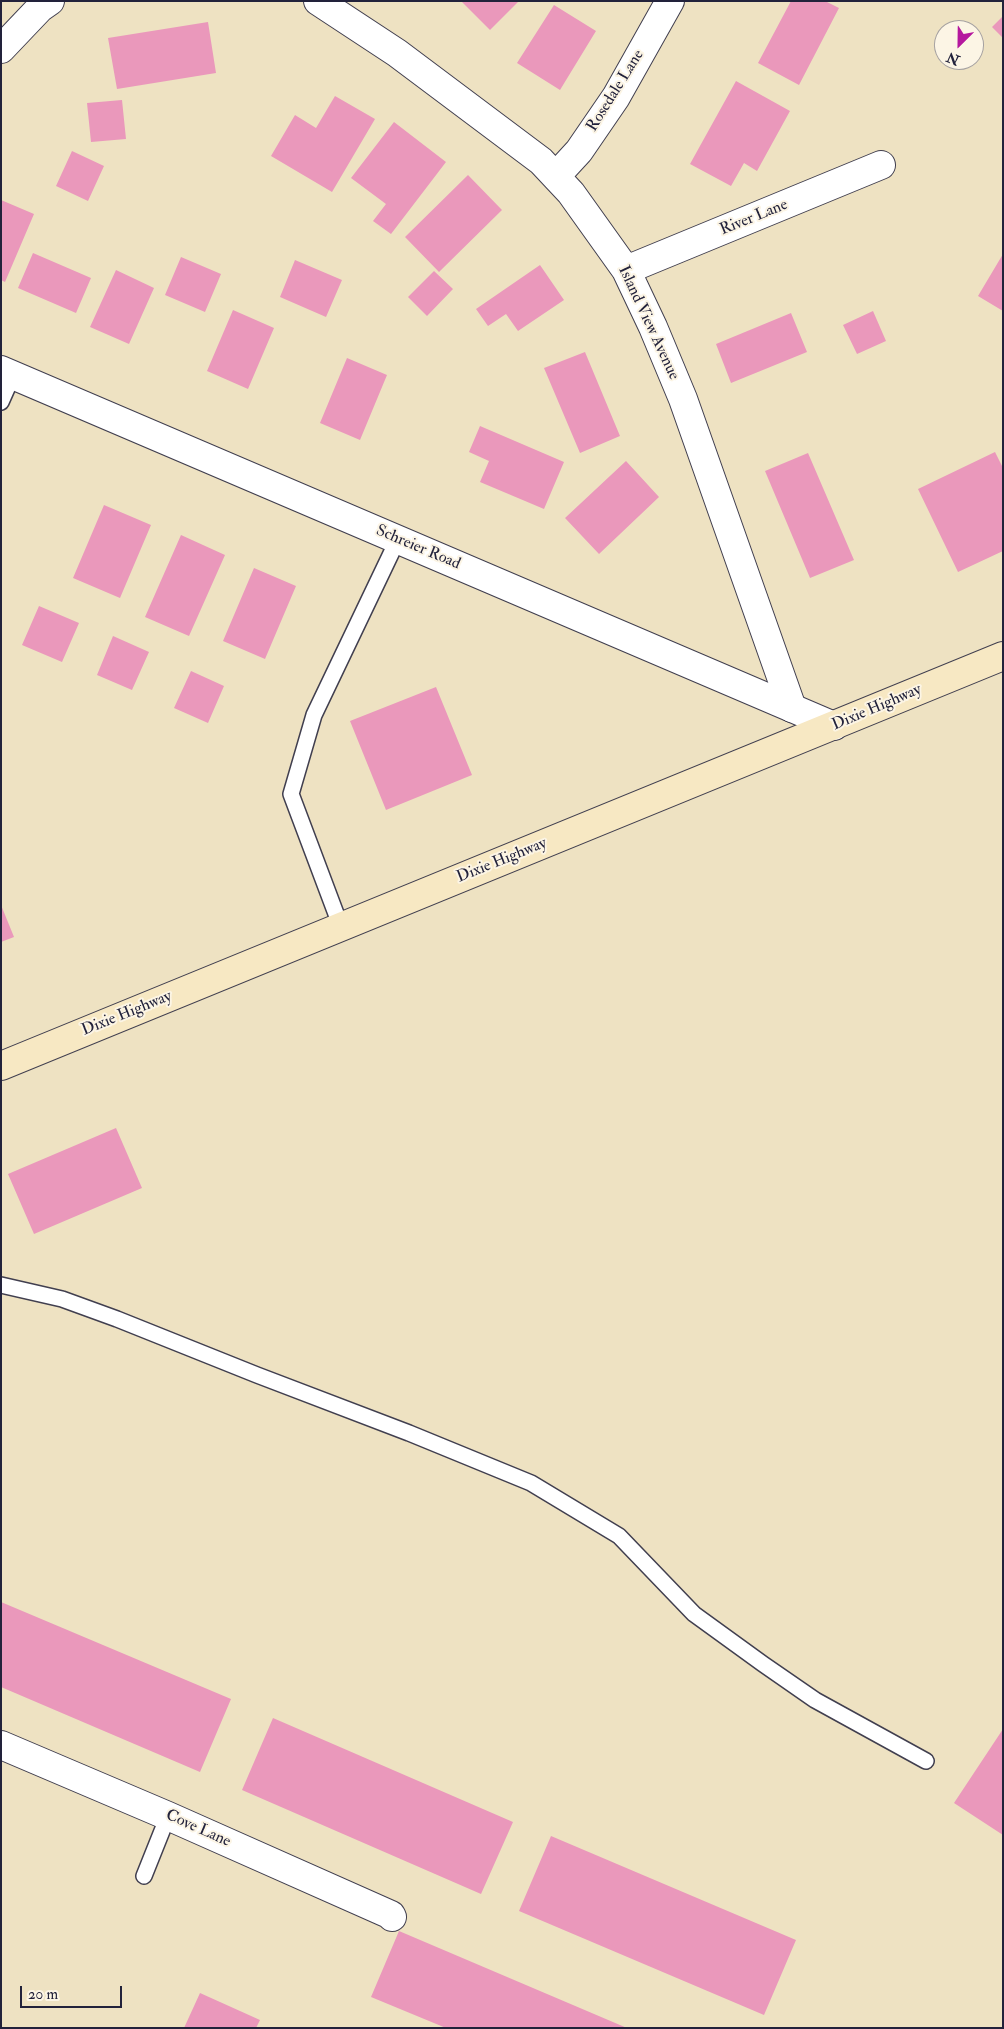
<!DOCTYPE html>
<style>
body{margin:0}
#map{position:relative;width:1004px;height:2029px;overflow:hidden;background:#eee2c2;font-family:"IM FELL Double Pica",serif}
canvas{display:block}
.frame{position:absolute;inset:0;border:2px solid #22223b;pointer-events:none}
.north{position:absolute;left:934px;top:20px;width:50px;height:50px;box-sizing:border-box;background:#fcf5e5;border:1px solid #a5a1a1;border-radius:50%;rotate:203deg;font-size:14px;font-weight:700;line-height:20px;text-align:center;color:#22223b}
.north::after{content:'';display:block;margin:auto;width:18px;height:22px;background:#b5179e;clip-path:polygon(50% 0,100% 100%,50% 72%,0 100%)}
.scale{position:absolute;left:20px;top:1986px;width:102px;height:22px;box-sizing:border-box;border:2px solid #22223b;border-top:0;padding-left:6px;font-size:15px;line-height:18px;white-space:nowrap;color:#22223b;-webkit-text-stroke:4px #fcf5e5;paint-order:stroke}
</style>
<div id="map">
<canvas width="1004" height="2029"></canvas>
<div class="frame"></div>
<div class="north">N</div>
<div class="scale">20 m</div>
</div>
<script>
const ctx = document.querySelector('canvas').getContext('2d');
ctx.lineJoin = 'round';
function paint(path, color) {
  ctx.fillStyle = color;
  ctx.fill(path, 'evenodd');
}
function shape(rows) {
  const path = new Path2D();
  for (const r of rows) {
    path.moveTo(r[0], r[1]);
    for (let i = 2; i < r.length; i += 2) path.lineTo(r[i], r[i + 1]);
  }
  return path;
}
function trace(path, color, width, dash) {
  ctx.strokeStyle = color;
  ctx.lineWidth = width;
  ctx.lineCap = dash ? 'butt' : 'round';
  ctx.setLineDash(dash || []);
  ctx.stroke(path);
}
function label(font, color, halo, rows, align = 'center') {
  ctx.font = font + ' "IM FELL Double Pica",serif';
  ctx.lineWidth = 4;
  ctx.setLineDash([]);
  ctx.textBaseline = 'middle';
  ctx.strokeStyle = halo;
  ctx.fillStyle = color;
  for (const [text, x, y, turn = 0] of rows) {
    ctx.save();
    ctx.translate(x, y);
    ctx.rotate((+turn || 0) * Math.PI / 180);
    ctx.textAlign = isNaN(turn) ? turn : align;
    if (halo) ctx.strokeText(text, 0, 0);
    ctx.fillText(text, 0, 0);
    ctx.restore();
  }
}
const building = shape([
 [463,1,519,1,490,30,462,2],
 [791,1,825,1,839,8,799,85,758,63],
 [554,5,596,31,560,90,517,63],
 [1003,16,1003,38,992,27],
 [208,22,216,73,117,89,108,38],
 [736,81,790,111,757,171,744,163,731,186,690,164],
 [335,96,375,119,332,192,271,156,295,115,316,128],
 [122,100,126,139,91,142,87,103],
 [394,122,446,162,391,234,373,221,386,204,351,178],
 [72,151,104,166,88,201,56,186],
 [468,175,502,210,439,272,405,237],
 [1,200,34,214,5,282,1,280],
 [33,253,91,278,76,313,18,288],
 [1003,254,1003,311,978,296],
 [181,257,221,274,205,312,165,295],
 [295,260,342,280,326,317,280,297],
 [540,265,564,300,518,331,506,314,488,326,476,309],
 [116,270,154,288,129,344,90,327],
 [434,271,453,289,427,316,408,297],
 [233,310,274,328,248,389,207,371],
 [873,311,886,341,857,354,843,325],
 [791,313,807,352,731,383,716,344],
 [585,352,620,436,580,453,544,368],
 [347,358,387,375,360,440,320,423],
 [480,426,564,462,544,509,480,482,489,461,469,452],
 [995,452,1003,468,1003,551,958,572,918,489],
 [808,453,854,560,810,578,765,471],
 [626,461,659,497,599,554,565,518],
 [104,505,151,525,120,598,73,578],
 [181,535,225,555,189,636,145,617],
 [254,568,296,586,265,659,223,641],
 [39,606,79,623,62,662,22,645],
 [113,636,149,652,132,690,97,675],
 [191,671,224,686,208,723,174,708],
 [436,687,472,775,386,810,350,721],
 [1,905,14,937,1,942],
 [116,1128,142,1188,34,1234,8,1174],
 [1,1602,231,1699,200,1772,1,1687],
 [273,1718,513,1822,481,1894,242,1790],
 [1003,1729,1003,1835,954,1803],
 [551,1836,796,1940,764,2015,519,1911],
 [399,1931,627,2028,446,2028,371,1997],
 [200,1993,260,2020,256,2028,184,2028]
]);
const service = shape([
 [1,402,13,375],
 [341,927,291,794,314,715,398,539],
 [1,1285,62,1299,117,1319,257,1375,409,1433,531,1483,619,1536,694,1614,763,1664,815,1700,926,1761],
 [144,1876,168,1816]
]);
const minor = shape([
 [318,1,397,53,541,161,571,193,626,270,653,327,683,399,792,708],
 [1,49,40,8,50,1],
 [556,176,579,151,616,97,670,1],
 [626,270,881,165],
 [1,1745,168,1816,391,1915,392,1917]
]);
const tertiary = shape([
 [1,370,834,726]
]);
const secondary = shape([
 [1,1066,1003,656]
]);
const streetNames = [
 ["Rosedale Lane",616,91,-58],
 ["River Lane",754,218,-22],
 ["Island View Avenue",648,323,65],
 ["Schreier Road",418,548,23],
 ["Dixie Highway",877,708,-23],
 ["Dixie Highway",502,861,-22],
 ["Dixie Highway",127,1014,-22],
 ["Cove Lane",198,1829,24]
];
paint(building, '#ea98bb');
trace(service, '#413f4f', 18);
trace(minor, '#413f4f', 30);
trace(tertiary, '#413f4f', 30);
trace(secondary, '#413f4f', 30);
trace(service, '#fff', 15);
trace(minor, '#fff', 28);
trace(tertiary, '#fff', 28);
trace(secondary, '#f7e8c3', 28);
label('16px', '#22223b', '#fcf5e5', streetNames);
</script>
